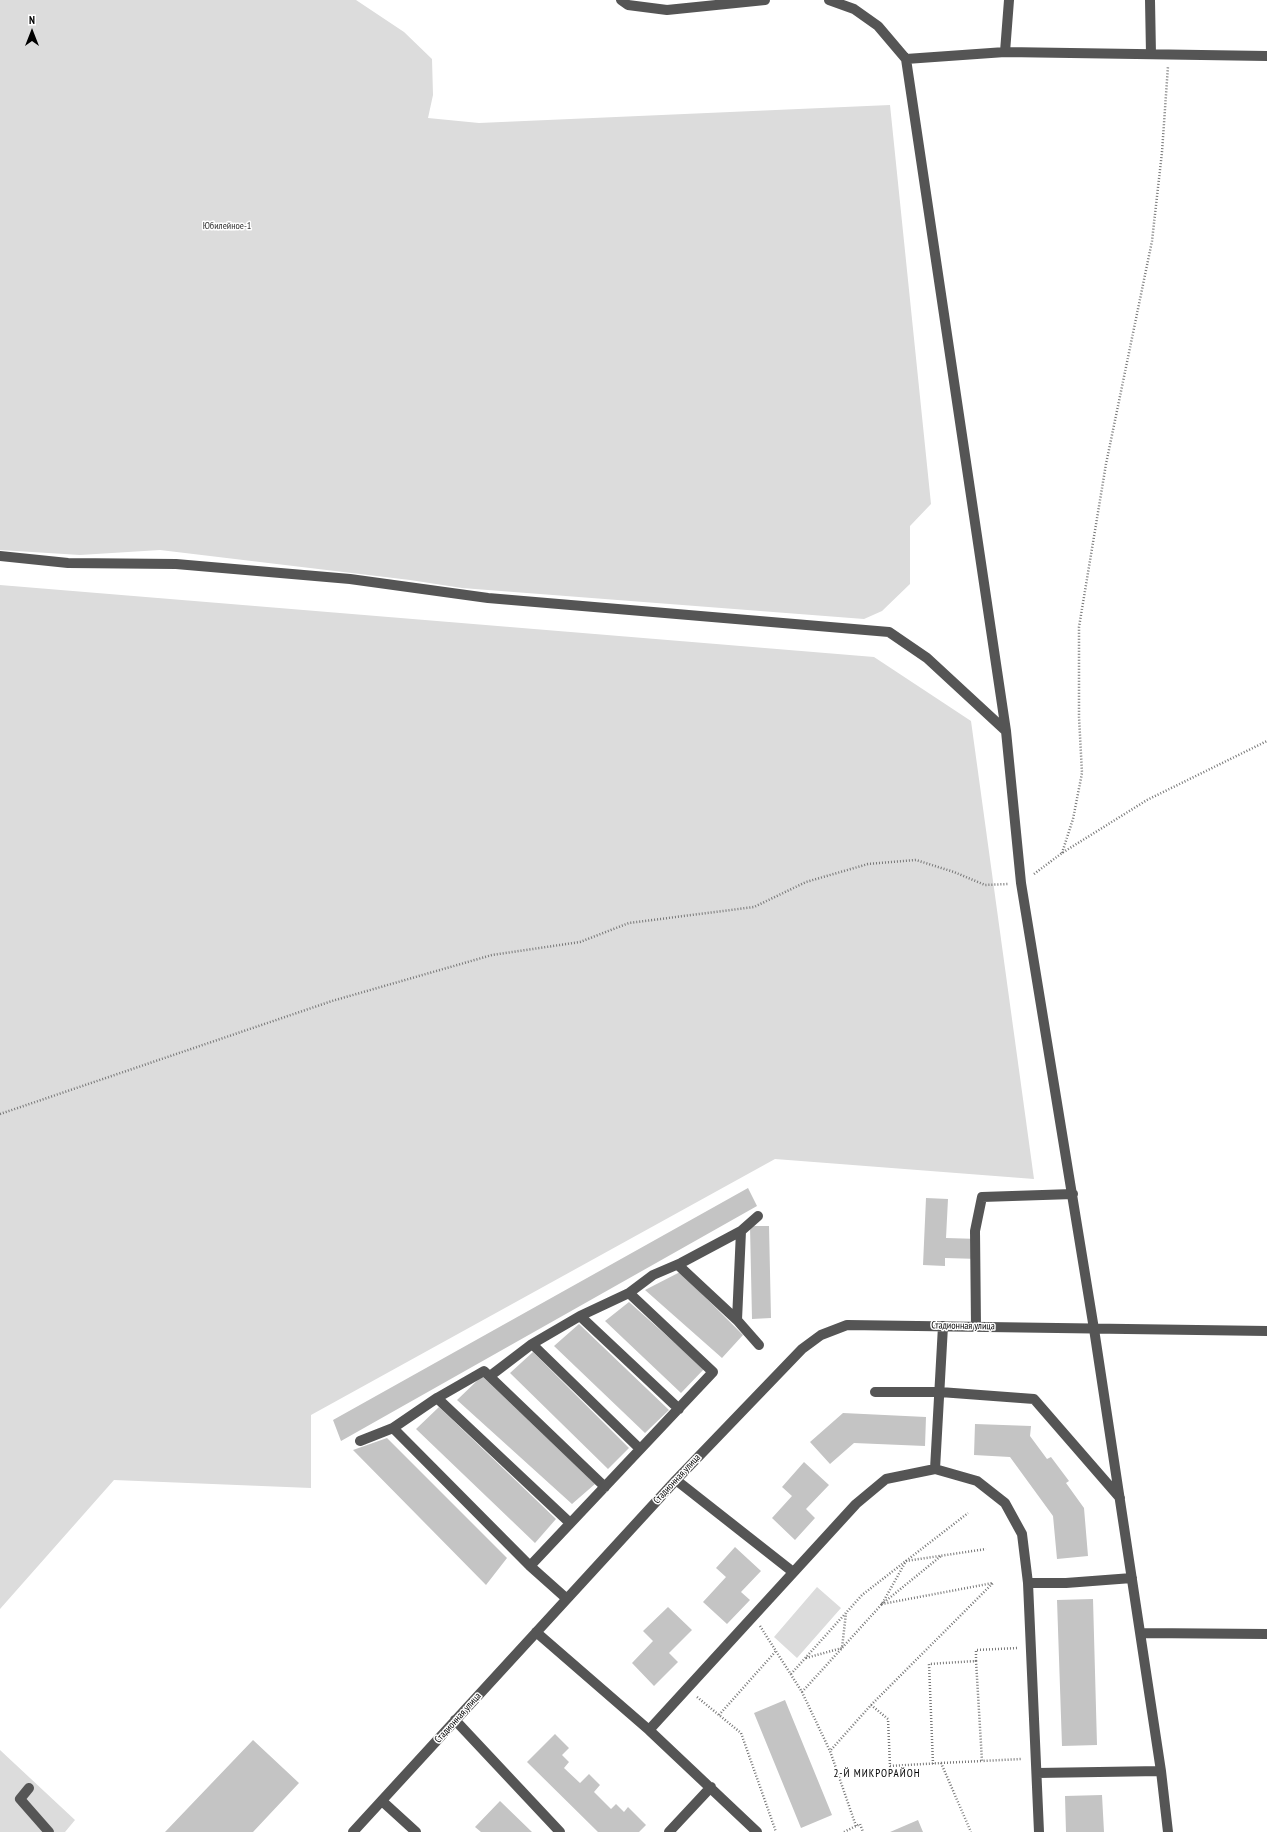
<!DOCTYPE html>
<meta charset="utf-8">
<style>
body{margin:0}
#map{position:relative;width:1267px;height:1832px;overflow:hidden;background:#fff;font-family:"PT Sans Narrow",sans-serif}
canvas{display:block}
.north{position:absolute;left:12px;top:12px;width:40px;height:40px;-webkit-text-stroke:3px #fff;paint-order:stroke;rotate:0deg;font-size:11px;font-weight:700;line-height:16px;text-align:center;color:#000}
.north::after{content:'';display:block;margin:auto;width:14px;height:18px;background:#000;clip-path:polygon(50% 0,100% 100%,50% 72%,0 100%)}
</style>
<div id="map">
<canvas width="1267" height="1832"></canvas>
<div class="north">N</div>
</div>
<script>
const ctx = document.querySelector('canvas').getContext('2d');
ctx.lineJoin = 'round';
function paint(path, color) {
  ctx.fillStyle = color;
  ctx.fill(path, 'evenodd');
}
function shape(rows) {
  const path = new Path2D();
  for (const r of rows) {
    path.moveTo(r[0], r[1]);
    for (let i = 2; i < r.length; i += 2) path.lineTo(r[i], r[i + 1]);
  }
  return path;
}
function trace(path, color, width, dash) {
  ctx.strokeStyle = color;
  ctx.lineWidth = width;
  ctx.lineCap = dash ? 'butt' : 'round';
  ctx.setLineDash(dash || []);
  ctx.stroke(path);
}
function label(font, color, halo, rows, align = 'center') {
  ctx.font = font + ' "PT Sans Narrow",sans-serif';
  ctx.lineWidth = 3;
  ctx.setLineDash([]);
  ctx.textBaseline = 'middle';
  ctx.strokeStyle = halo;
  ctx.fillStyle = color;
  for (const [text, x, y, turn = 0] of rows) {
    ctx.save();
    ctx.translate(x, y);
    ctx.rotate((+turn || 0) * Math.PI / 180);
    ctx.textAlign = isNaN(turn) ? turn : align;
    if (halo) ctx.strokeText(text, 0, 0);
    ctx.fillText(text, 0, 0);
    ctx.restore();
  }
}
const green = shape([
 [0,0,356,0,404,32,432,59,433,95,428,118,479,123,890,105,931,504,910,526,910,584,882,611,864,619,462,588,410,580,160,550,80,555,0,550],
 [0,585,874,657,971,721,1034,1179,775,1159,311,1415,311,1488,114,1480,0,1609],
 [817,1587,841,1608,797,1658,774,1637],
 [0,1750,75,1820,65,1832,0,1832]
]);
const building = shape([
 [748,1188,757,1206,341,1441,333,1420],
 [926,1198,948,1199,946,1238,980,1239,979,1259,945,1258,945,1266,923,1265],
 [750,1226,769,1226,771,1318,752,1319],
 [680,1272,743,1335,722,1358,645,1290],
 [629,1302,704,1369,681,1393,605,1321],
 [579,1324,669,1410,645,1433,554,1346],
 [533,1352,629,1448,608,1469,510,1373],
 [482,1376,595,1484,572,1504,457,1400],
 [439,1407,556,1519,535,1543,416,1429],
 [843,1413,926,1417,925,1446,854,1443,830,1464,810,1442],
 [975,1424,1031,1426,1030,1436,1047,1459,1051,1457,1069,1481,1066,1483,1084,1508,1088,1556,1057,1559,1053,1516,1010,1457,974,1455],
 [387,1438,507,1558,486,1585,353,1450],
 [804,1462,829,1485,806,1509,815,1518,795,1540,772,1518,792,1496,782,1487],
 [735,1547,761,1571,741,1592,750,1600,727,1624,703,1602,726,1577,716,1568],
 [1093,1599,1097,1745,1062,1746,1057,1600],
 [668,1607,692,1630,669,1653,678,1662,654,1686,632,1663,653,1641,643,1631],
 [785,1700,832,1815,801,1828,754,1713],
 [555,1734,569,1748,562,1755,569,1762,564,1768,580,1783,589,1774,600,1785,594,1792,611,1809,616,1804,624,1812,628,1807,646,1825,639,1832,598,1832,527,1762],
 [253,1740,299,1783,253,1832,165,1832],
 [1102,1795,1104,1832,1066,1832,1065,1796],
 [500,1801,532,1832,481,1832,475,1827],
 [918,1820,923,1832,890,1832]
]);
const path = shape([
 [1062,853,1073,819,1082,773,1079,717,1079,627,1106,464,1152,241,1162,152,1168,66],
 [1034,874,1062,853,1147,800,1267,741],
 [0,1114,332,1001,492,955,580,942,629,923,754,907,806,882,868,864,916,860,954,872,985,885,1008,884],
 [760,1626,802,1692,830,1751],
 [806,1658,842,1648,846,1613],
 [976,1661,976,1650,1018,1648],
 [791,1674,862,1595,968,1513],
 [802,1692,882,1604,906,1561,986,1549],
 [697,1697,741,1733,776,1832],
 [871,1705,993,1583,882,1604,941,1556],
 [719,1715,776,1651],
 [941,1763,982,1761],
 [933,1764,929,1664,976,1661,982,1761,1022,1759],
 [856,1826,830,1751,871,1705,888,1719,890,1766,941,1763,971,1832],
 [844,1832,860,1824,863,1832]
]);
const minor = shape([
 [621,0,628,5,667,10,765,0],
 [829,0,854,9,878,26,906,59,1006,731,1021,883,1094,1329,1161,1771,1168,1832],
 [1150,0,1151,54],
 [1005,52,1009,0],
 [906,59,1005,52,1267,56],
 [0,556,68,563,176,564,350,579,488,598,889,632,927,658,1006,731],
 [741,1231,758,1216],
 [580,1316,679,1409],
 [737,1320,759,1345],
 [976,1326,975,1231,982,1197,1073,1194],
 [532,1344,640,1449],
 [490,1376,532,1344,580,1316,629,1293],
 [875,1392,940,1392,1034,1399,1120,1498],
 [437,1398,484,1371,605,1487],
 [360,1441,393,1428],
 [935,1469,943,1326],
 [676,1480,793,1572],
 [530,1566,713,1372,629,1293,653,1275,681,1263,741,1231,737,1320,678,1265],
 [1028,1583,1066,1583,1132,1578],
 [567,1599,530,1566,393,1428,437,1398,570,1523],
 [536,1632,649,1730,757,1832],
 [1140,1633,1267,1634],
 [455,1720,560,1832],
 [649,1730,856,1504,886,1479,935,1469,977,1481,1005,1503,1022,1534,1028,1583,1039,1832],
 [1037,1773,1161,1771],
 [29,1788,20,1799,49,1832],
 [382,1801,416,1832],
 [353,1832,676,1480,802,1349,821,1335,847,1325,1267,1331],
 [669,1832,711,1787]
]);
const parkNames = [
 ["Юбилейное-1",227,226]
];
const streetNames = [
 ["Стадионная улица",963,1326,1],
 ["Стадионная улица",677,1479,-47],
 ["Стадионная улица",458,1718,-48]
];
const neighbourhoodNames = [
 ["2-Й МИКРОРАЙОН",877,1774]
];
paint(green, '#dcdcdc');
paint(building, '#c4c4c4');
trace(path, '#777', 2.5, [1, 2]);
trace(minor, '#555', 10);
label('10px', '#333', '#fff', parkNames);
label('10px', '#000', '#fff', streetNames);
ctx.letterSpacing = '1px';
label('11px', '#000', '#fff', neighbourhoodNames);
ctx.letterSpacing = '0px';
</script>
